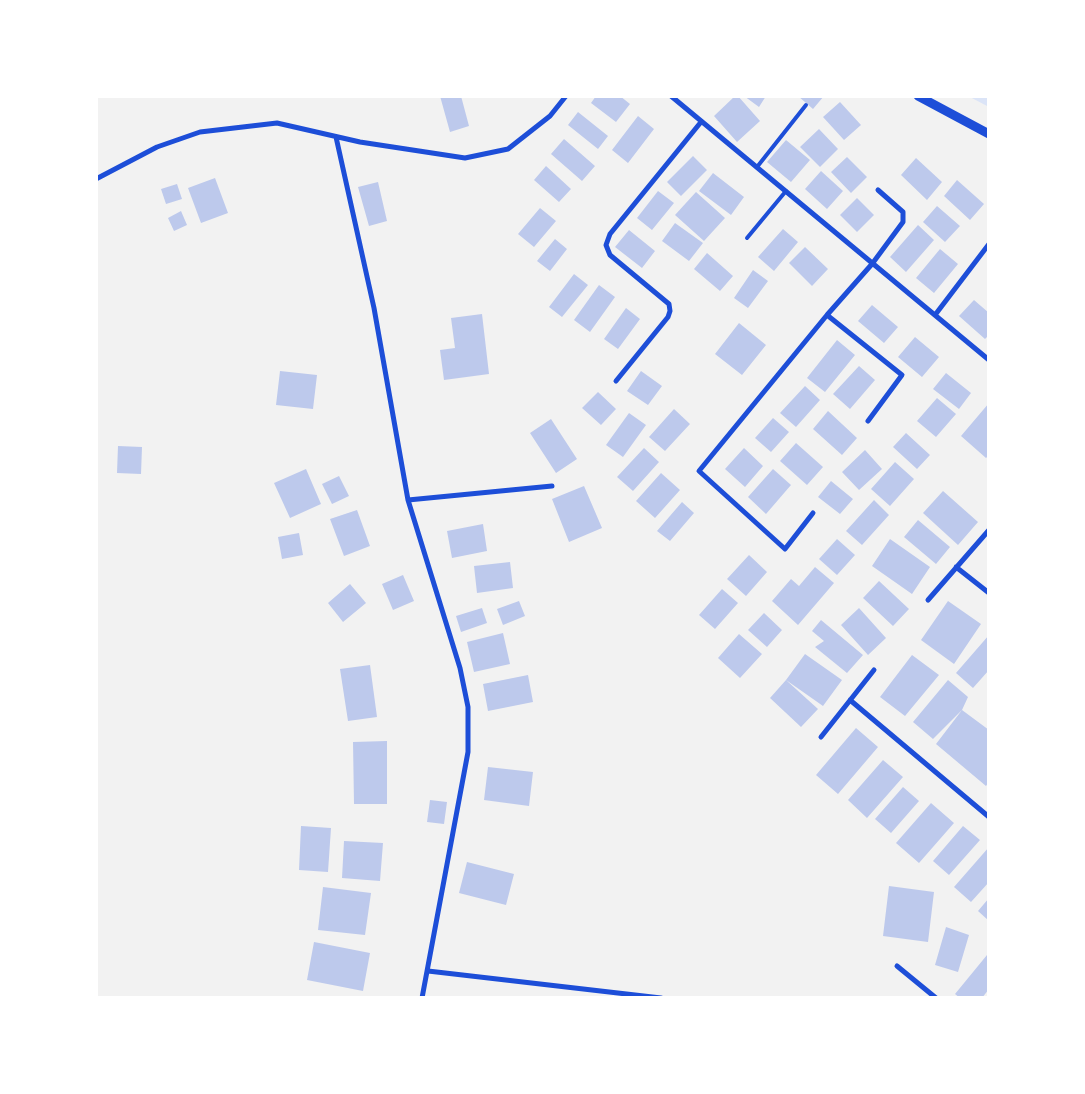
<!DOCTYPE html>
<style>
body{margin:0}
#map{position:relative;width:1085px;height:1094px;overflow:hidden;background:#f2f2f2;font-family:Quicksand,sans-serif}
canvas{display:block}
.frame{position:absolute;inset:0;border:98px solid #fff;pointer-events:none}
</style>
<div id="map">
<canvas width="1085" height="1094"></canvas>
<div class="frame"></div>
</div>
<script>
const ctx = document.querySelector('canvas').getContext('2d');
ctx.lineJoin = 'round';
function paint(path, color) {
  ctx.fillStyle = color;
  ctx.fill(path, 'evenodd');
}
function shape(rows) {
  const path = new Path2D();
  for (const r of rows) {
    path.moveTo(r[0], r[1]);
    for (let i = 2; i < r.length; i += 2) path.lineTo(r[i], r[i + 1]);
  }
  return path;
}
function trace(path, color, width, dash) {
  ctx.strokeStyle = color;
  ctx.lineWidth = width;
  ctx.lineCap = dash ? 'butt' : 'round';
  ctx.setLineDash(dash || []);
  ctx.stroke(path);
}
const green = shape([
 [968,96,989,96,989,107]
]);
const building = shape([
 [440,96,461,96,469,126,450,132],
 [596,96,620,96,630,104,616,122,591,103],
 [735,96,738,96,760,121,737,142,714,116],
 [744,96,766,96,759,107],
 [798,96,824,96,813,109],
 [840,102,861,125,844,140,823,117],
 [578,112,608,136,598,149,568,125],
 [638,116,654,129,628,163,612,150],
 [819,129,838,149,820,167,800,147],
 [564,139,595,166,582,181,551,154],
 [786,140,810,160,791,182,767,162],
 [693,156,707,170,681,196,667,182],
 [847,157,867,177,851,193,831,172],
 [916,158,942,182,927,200,901,175],
 [546,166,571,189,559,202,534,180],
 [821,171,843,191,827,209,805,189],
 [713,173,744,197,731,215,699,191],
 [215,178,228,213,201,223,188,188],
 [957,180,984,204,970,220,944,196],
 [378,182,387,221,369,226,358,187],
 [177,184,182,199,166,204,161,189],
 [658,191,674,203,652,230,637,218],
 [696,192,725,218,704,241,675,215],
 [857,198,874,215,857,232,840,215],
 [937,206,960,226,945,242,923,222],
 [540,208,556,221,534,247,518,234],
 [181,211,187,225,174,231,168,218],
 [675,223,703,243,689,261,662,241],
 [918,225,934,240,906,272,890,257],
 [783,229,798,242,774,271,758,257],
 [629,230,655,251,642,268,615,247],
 [555,239,567,249,550,271,537,261],
 [805,247,828,269,812,286,789,263],
 [940,249,958,264,934,293,916,278],
 [707,253,733,276,720,291,694,269],
 [753,270,768,281,748,308,734,298],
 [574,274,588,285,562,317,549,307],
 [599,285,615,297,590,332,574,320],
 [974,300,989,313,989,335,985,339,959,316],
 [872,305,898,327,884,343,858,321],
 [626,308,640,319,618,349,604,339],
 [482,314,489,374,444,380,440,350,455,348,451,318],
 [739,323,766,345,742,375,715,354],
 [915,337,939,357,922,377,898,357],
 [837,340,855,355,825,392,807,378],
 [859,366,875,380,850,409,833,394],
 [280,371,317,375,313,409,276,405],
 [641,371,662,386,648,405,627,391],
 [946,373,971,393,959,409,933,389],
 [805,386,820,400,796,427,780,413],
 [598,392,616,409,601,425,582,408],
 [937,398,956,414,936,437,917,421],
 [989,403,989,455,986,458,961,436],
 [674,409,690,424,665,451,649,437],
 [828,411,857,438,842,455,813,429],
 [629,413,646,425,623,457,606,445],
 [773,418,789,432,771,452,755,438],
 [551,419,577,459,556,473,530,433],
 [906,433,930,455,917,469,893,447],
 [796,443,823,467,807,485,780,461],
 [118,446,142,447,141,474,117,473],
 [644,448,659,462,633,491,617,477],
 [744,448,763,466,745,487,725,469],
 [865,450,882,469,859,490,842,472],
 [895,462,914,479,890,506,871,489],
 [306,469,321,504,290,518,274,483],
 [773,469,791,485,766,514,748,497],
 [661,473,680,490,655,518,636,501],
 [339,476,349,496,332,504,322,484],
 [831,481,853,499,840,514,818,497],
 [584,486,602,528,569,542,552,499],
 [943,491,978,522,958,545,923,513],
 [874,500,889,515,862,545,846,531],
 [682,502,694,513,670,541,657,531],
 [357,510,370,546,344,556,330,519],
 [918,520,950,547,936,564,904,537],
 [483,524,487,551,452,558,447,531],
 [299,533,303,555,282,559,278,537],
 [837,539,855,555,837,575,819,559],
 [890,539,930,567,912,594,872,566],
 [749,555,767,572,746,596,727,579],
 [510,562,513,588,477,593,474,566],
 [815,567,834,583,798,625,772,601,791,579,799,586],
 [403,575,414,601,393,610,382,584],
 [879,581,909,609,893,626,863,598],
 [350,584,366,603,343,622,328,603],
 [722,589,738,603,715,629,699,615],
 [519,601,525,616,503,625,497,609],
 [948,601,981,624,954,664,921,640],
 [482,608,487,623,461,632,456,616],
 [859,608,886,638,868,655,841,625],
 [764,613,782,630,767,647,748,630],
 [821,620,863,655,847,673,815,647,824,641,812,631],
 [503,633,510,664,474,672,467,642],
 [739,634,762,654,740,678,718,658],
 [989,635,989,670,973,688,956,673],
 [805,654,842,680,823,706,786,680,818,709,801,727,770,698,786,680],
 [912,655,939,675,905,716,880,697],
 [370,665,377,717,348,721,340,669],
 [528,675,533,702,488,711,483,684],
 [948,680,968,697,962,710,933,739,913,722],
 [962,710,989,730,989,782,986,786,936,744],
 [856,728,878,747,838,794,816,775],
 [387,741,387,804,354,804,353,742],
 [883,760,903,777,867,818,848,800],
 [488,767,533,772,529,806,484,800],
 [903,787,919,801,891,833,875,819],
 [430,800,447,802,444,824,427,822],
 [931,803,954,823,919,863,896,843],
 [301,826,331,828,328,872,299,870],
 [963,826,980,840,949,875,933,861],
 [344,841,383,843,380,881,342,878],
 [989,847,989,882,971,902,954,887],
 [467,862,514,874,506,905,459,893],
 [889,886,934,892,928,942,883,936],
 [323,887,371,893,365,935,318,930],
 [989,898,989,921,978,911],
 [946,927,969,935,958,972,935,965],
 [314,942,370,953,363,991,307,980],
 [987,955,989,957,989,989,982,998,960,998,955,994]
]);
const service = shape([
 [757,167,806,105],
 [747,238,786,191]
]);
const minor = shape([
 [671,96,989,360],
 [336,137,374,308,408,500,460,668,468,707,468,752,422,998],
 [96,179,157,147,200,132,277,123,360,142,465,158,508,149,550,116,566,96],
 [827,315,902,375,868,421],
 [935,315,989,244],
 [616,381,668,317,670,311,669,304,610,255,606,245,610,234,701,122],
 [408,500,552,486],
 [813,513,785,549,699,471,827,315,872,264,903,222,903,212,878,190],
 [956,567,989,593],
 [928,600,989,530],
 [850,700,989,817],
 [821,737,874,670],
 [897,966,936,998],
 [428,971,661,998]
]);
const tertiary = shape([
 [918,96,989,134]
]);
paint(green, '#dbe4f7');
paint(building, '#bdc9ec');
trace(service, '#1d4ed8', 4);
trace(minor, '#1d4ed8', 5);
trace(tertiary, '#1d4ed8', 9);
</script>
